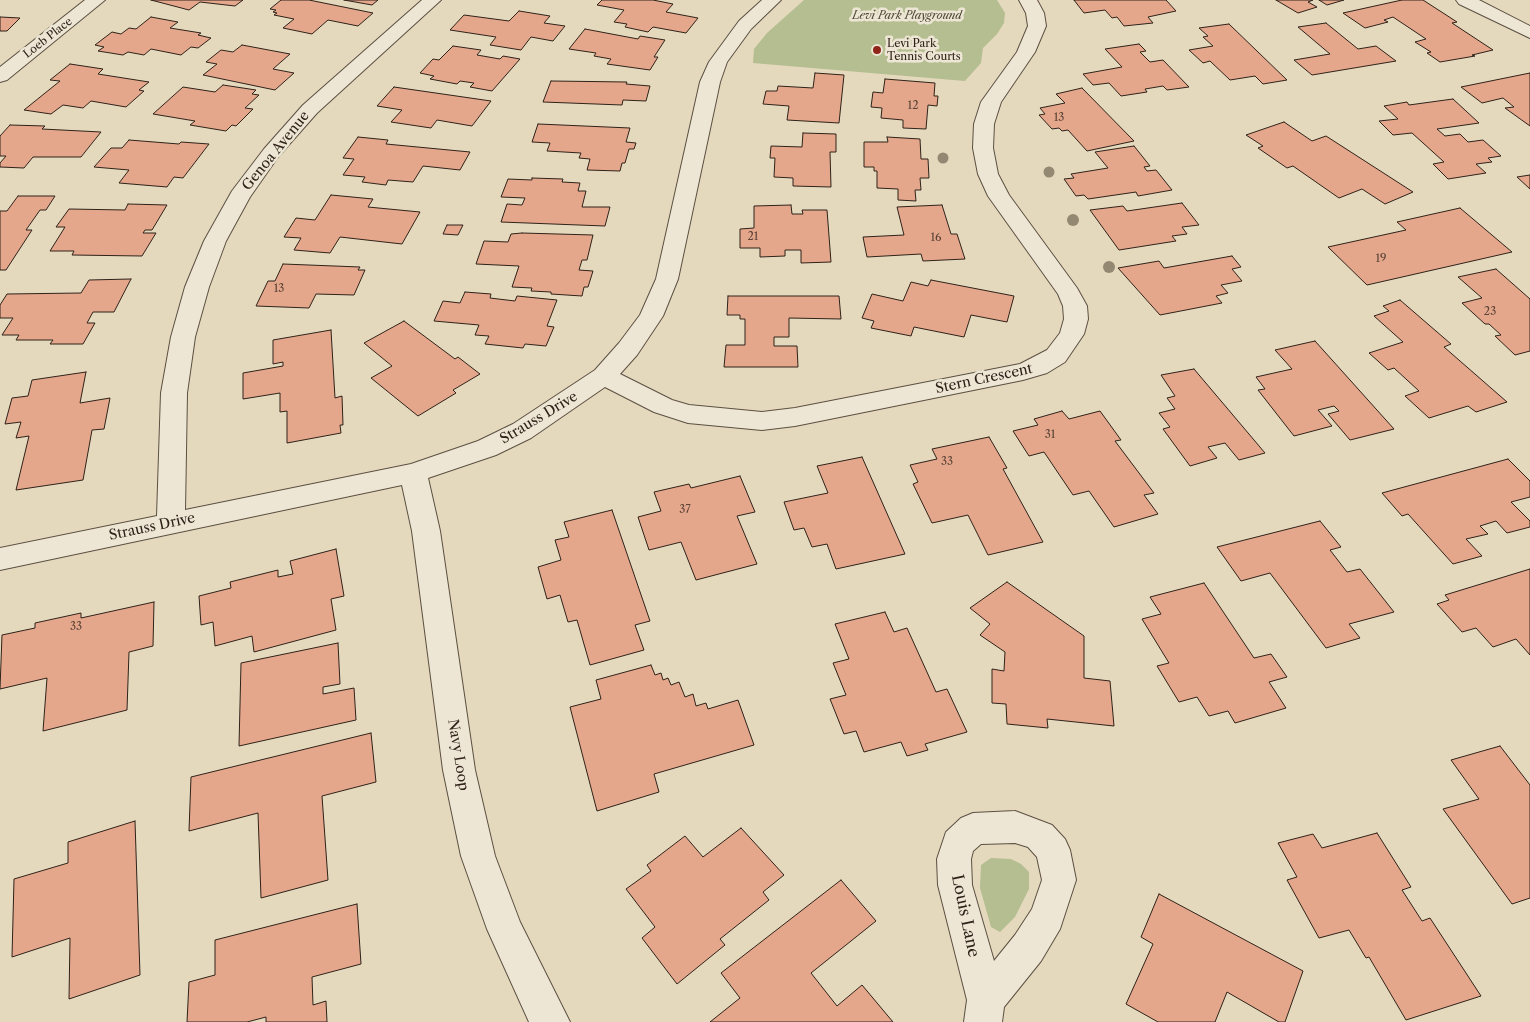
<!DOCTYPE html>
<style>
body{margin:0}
canvas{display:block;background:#e4d8bd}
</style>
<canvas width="1530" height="1022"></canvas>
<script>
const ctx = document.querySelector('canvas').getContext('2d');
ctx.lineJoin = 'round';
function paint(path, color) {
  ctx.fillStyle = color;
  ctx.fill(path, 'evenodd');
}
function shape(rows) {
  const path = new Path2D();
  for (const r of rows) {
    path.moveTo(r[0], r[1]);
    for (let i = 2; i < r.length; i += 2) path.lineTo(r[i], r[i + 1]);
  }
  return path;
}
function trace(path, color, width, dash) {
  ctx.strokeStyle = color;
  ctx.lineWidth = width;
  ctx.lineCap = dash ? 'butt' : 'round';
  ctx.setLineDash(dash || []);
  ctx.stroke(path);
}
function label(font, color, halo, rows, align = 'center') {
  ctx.font = font + ' "Libre Caslon Text",serif';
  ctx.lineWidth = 5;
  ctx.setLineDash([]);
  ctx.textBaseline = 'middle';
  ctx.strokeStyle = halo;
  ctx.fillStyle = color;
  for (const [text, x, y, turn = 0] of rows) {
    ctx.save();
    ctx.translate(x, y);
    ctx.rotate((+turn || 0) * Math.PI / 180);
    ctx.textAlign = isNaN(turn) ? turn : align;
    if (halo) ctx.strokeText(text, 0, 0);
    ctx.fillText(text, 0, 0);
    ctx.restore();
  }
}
const green = shape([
 [804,0,997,0,1005,13,1004,23,997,34,983,48,981,63,965,81,753,63,754,49,767,33],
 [991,858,1011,859,1021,864,1029,872,1029,889,1015,917,1000,932,991,927,980,888,981,865]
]);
const building = shape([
 [151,0,243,0,235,6,200,2,189,10,151,0],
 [281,0,309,0,373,13,358,26,328,20,312,34,283,28,294,19,274,15,277,13,273,12,276,10,270,9,281,0],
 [344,0,378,0,372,5,344,0],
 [602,0,653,0,673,4,666,12,698,18,686,33,653,27,648,32,625,27,627,24,614,22,624,10,597,5,602,0],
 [1074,0,1166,0,1176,11,1148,17,1153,23,1124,26,1117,17,1112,18,1105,10,1084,13,1074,0],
 [1276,0,1313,0,1308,2,1317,7,1298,13,1276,0],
 [1319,0,1344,0,1327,5,1319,0],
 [1402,0,1423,0,1457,22,1452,23,1493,50,1472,55,1475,56,1440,62,1427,53,1431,52,1415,42,1426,39,1393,17,1384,20,1388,22,1365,28,1343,13,1402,0],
 [519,11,550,16,544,23,565,26,553,41,531,37,521,50,490,45,496,37,450,30,464,15,509,21,519,11],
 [0,17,20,18,7,31,0,31,0,17],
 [151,17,178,22,170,28,201,33,198,35,211,38,198,48,191,47,181,55,151,49,144,55,128,52,123,55,98,51,104,47,95,45,112,32,121,34,129,28,136,29,151,17],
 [1326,23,1358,49,1376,46,1396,61,1312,75,1294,60,1330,54,1298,27,1326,23],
 [1229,24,1287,80,1263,84,1255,76,1230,80,1210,61,1203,63,1189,50,1213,46,1203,37,1208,36,1199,28,1229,24],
 [585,29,638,39,640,36,665,40,654,57,658,57,650,70,607,64,611,59,594,56,596,53,569,49,585,29],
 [1139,44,1146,51,1140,52,1150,62,1163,60,1189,87,1167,90,1163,86,1145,89,1147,92,1121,96,1109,83,1093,85,1083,74,1122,67,1105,49,1139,44],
 [242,45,290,54,273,69,294,73,275,90,203,75,217,64,206,62,221,50,233,52,242,45],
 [453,46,481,50,477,55,500,59,503,56,520,59,492,91,470,87,474,83,460,81,457,84,430,79,434,76,420,73,433,59,439,60,453,46],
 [70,64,103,69,98,74,149,82,139,90,144,91,126,107,91,101,83,108,63,105,51,114,24,110,60,81,50,80,70,64],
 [815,73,844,75,839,123,787,120,789,106,763,104,766,91,777,91,778,86,813,88,815,73],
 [1530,73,1530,126,1505,108,1514,107,1503,98,1482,103,1461,87,1530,73],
 [885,79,935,83,934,96,938,96,937,106,928,105,926,129,903,128,903,120,881,118,882,108,871,107,873,92,883,93,885,79],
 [551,81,627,82,626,84,650,86,646,101,623,100,622,105,543,102,551,81],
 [223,85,256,90,252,94,259,95,245,108,253,109,236,126,232,125,226,131,190,125,195,121,153,114,183,87,215,92,223,85],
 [394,87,491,101,472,126,437,120,431,128,391,122,402,110,377,106,394,87],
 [1082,88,1134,141,1087,151,1068,130,1062,131,1059,128,1052,129,1039,115,1045,114,1040,108,1065,103,1056,94,1082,88],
 [1453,99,1479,123,1437,129,1445,136,1460,134,1468,142,1483,140,1501,156,1488,158,1492,162,1476,164,1486,173,1448,179,1433,164,1444,162,1412,133,1393,135,1379,121,1398,119,1384,106,1407,102,1409,105,1453,99],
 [1284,122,1312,141,1326,136,1413,192,1385,204,1362,189,1339,198,1293,166,1287,168,1258,148,1263,146,1246,135,1284,122],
 [538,124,630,128,626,142,636,143,634,149,629,149,625,163,622,163,620,171,587,170,590,159,579,158,581,153,547,151,550,143,532,142,538,124],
 [10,125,45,126,42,129,101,132,81,157,33,157,24,168,0,167,0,163,6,156,0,156,0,136,10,125],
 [803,133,836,134,836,152,830,152,831,187,793,186,793,178,774,177,775,158,770,158,771,146,802,147,803,133],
 [358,137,388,140,386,144,470,152,460,170,423,166,413,182,388,180,386,185,362,182,365,177,343,175,354,159,343,158,358,137],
 [887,137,920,139,921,159,928,159,929,178,920,178,921,190,915,190,916,201,898,200,898,189,877,188,877,171,874,171,874,167,864,167,864,142,888,142,887,137],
 [129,140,179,144,181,142,209,144,183,178,174,177,167,187,119,183,129,170,94,167,111,148,122,148,129,140],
 [1134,146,1150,166,1144,167,1147,171,1156,170,1172,190,1138,196,1136,192,1088,199,1084,195,1076,196,1064,179,1074,178,1071,174,1108,168,1095,152,1134,146],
 [1530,175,1530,189,1517,177,1530,175],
 [532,178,563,179,562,182,580,183,578,191,586,191,582,207,610,207,605,226,501,222,507,204,522,205,525,198,501,197,508,179,532,180,532,178],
 [331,195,373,199,368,207,420,212,402,244,340,237,330,253,294,250,301,238,284,237,296,218,315,220,331,195],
 [18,196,55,196,46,210,40,210,26,230,32,230,6,270,0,270,0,211,7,211,18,196],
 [1182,203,1199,225,1182,227,1187,234,1172,236,1176,241,1119,250,1090,210,1123,206,1127,211,1182,203],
 [128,204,167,205,152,230,145,230,143,233,156,233,142,256,72,255,74,251,50,251,65,227,56,227,69,209,125,210,128,204],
 [791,205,792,214,803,214,802,210,827,210,831,262,801,263,801,250,785,250,785,256,760,257,760,248,740,248,740,229,754,228,754,206,791,205],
 [942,205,951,234,957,234,965,259,923,261,921,254,867,257,863,237,904,235,897,207,942,205],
 [1460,208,1512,252,1367,285,1328,247,1406,230,1397,222,1460,208],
 [447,225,463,225,458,235,443,234,447,225],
 [522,233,593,235,587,260,582,260,579,270,593,271,588,287,584,287,582,296,551,294,551,292,531,291,532,288,512,287,519,266,476,264,484,241,508,242,511,234,522,233],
 [1232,256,1241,267,1232,269,1242,281,1221,285,1228,293,1216,296,1222,303,1160,315,1118,268,1159,261,1164,268,1232,256],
 [283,264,360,267,358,270,365,270,354,295,316,294,309,308,256,306,268,281,275,281,283,264],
 [1496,269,1530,299,1530,351,1515,355,1495,336,1501,335,1489,324,1485,324,1462,303,1482,298,1458,277,1496,269],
 [131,279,114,312,93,312,87,323,95,323,83,344,50,344,53,340,16,340,19,335,2,335,13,318,0,318,0,305,7,294,81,293,89,280,131,279],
 [931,280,1014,296,1007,322,971,315,964,337,914,327,911,336,871,328,874,321,862,318,872,294,903,301,911,282,928,286,931,280],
 [465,292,491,294,490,298,515,301,517,296,557,300,547,326,554,327,546,346,525,344,523,348,485,344,489,336,475,335,479,325,434,321,443,301,460,303,465,292],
 [728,296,839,296,841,319,789,318,789,337,774,337,774,346,797,346,798,367,724,367,726,345,745,345,745,319,740,319,740,315,727,315,728,296],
 [1400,300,1451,344,1444,347,1507,402,1476,412,1468,406,1429,418,1405,396,1419,391,1394,368,1388,370,1369,353,1403,342,1374,316,1389,311,1383,306,1400,300],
 [404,321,455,359,458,357,480,374,453,390,456,393,418,416,371,378,392,366,364,343,404,321],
 [331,330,335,398,342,396,343,425,340,425,341,433,287,443,287,411,280,412,280,393,243,399,243,373,283,366,283,362,273,364,273,340,331,330],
 [1315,341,1394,429,1350,440,1328,414,1339,411,1334,406,1318,410,1332,426,1294,436,1258,390,1265,389,1256,377,1292,369,1275,350,1315,341],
 [1194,369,1265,453,1239,460,1225,443,1208,447,1217,458,1190,466,1163,429,1170,427,1159,413,1175,409,1167,398,1175,396,1161,375,1194,369],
 [86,372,80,403,110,398,104,429,92,430,83,480,16,490,29,436,16,438,21,422,5,424,12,398,28,396,32,380,86,372],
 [1062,411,1069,419,1100,411,1121,440,1115,441,1154,493,1144,495,1158,514,1114,527,1089,491,1073,495,1044,452,1029,456,1013,431,1038,425,1034,419,1062,411],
 [989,437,1007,468,1003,469,1043,542,988,555,968,515,932,523,913,484,918,482,910,465,937,459,932,449,989,437],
 [862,457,905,554,836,569,827,544,812,547,804,528,794,530,784,502,828,493,817,466,862,457],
 [1508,459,1530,481,1530,497,1511,502,1530,521,1530,527,1507,533,1496,521,1480,526,1488,534,1466,539,1482,556,1453,564,1408,514,1402,516,1382,493,1508,459],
 [740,476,755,512,737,516,757,564,696,580,681,542,649,550,638,517,661,511,654,492,689,484,691,488,740,476],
 [612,510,650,621,635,625,644,650,590,665,577,620,568,622,560,595,547,599,538,567,561,560,555,540,569,537,564,522,612,510],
 [1320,521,1341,547,1330,550,1347,572,1360,569,1394,612,1349,624,1360,638,1326,648,1270,573,1241,581,1217,547,1320,521],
 [336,549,344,596,331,599,336,630,254,652,252,636,215,646,213,622,201,625,199,596,231,588,230,582,278,570,278,577,293,574,290,561,336,549],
 [1530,569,1530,655,1516,639,1493,647,1476,628,1462,632,1437,604,1449,600,1445,595,1530,569],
 [1007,582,1084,636,1084,678,1110,681,1114,726,1047,719,1048,728,1007,724,1006,704,992,703,992,669,1004,671,1005,652,980,635,990,624,970,608,1007,582],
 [1204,583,1254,658,1271,654,1287,677,1269,682,1286,708,1235,723,1228,711,1209,716,1197,697,1179,702,1157,666,1169,663,1142,619,1161,614,1150,597,1204,583],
 [154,602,153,646,129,652,127,710,43,731,47,678,0,689,2,635,35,628,35,623,81,613,81,618,154,602],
 [885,612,894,632,907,628,936,692,947,689,967,732,925,744,928,750,907,756,901,742,864,752,856,731,844,734,830,699,846,695,833,663,849,659,835,624,885,612],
 [338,643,340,684,323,687,323,694,354,688,356,720,239,746,241,663,338,643],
 [651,665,655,675,661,673,663,680,668,678,671,685,679,682,685,697,693,694,696,706,706,703,708,709,738,700,754,745,654,774,659,792,597,811,570,707,601,699,596,680,651,665],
 [371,733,376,782,322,796,328,880,261,898,258,813,189,831,191,777,371,733],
 [1500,746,1530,785,1530,898,1512,904,1443,809,1479,799,1451,760,1500,746],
 [135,821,140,975,69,999,70,938,12,957,14,879,68,863,68,842,135,821],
 [741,828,784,875,763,892,769,900,720,939,725,945,677,984,642,938,655,927,626,889,651,871,647,865,685,836,703,857,741,828],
 [1377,833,1411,887,1402,890,1422,921,1430,918,1481,996,1406,1020,1369,957,1366,958,1349,930,1319,938,1287,880,1297,877,1278,843,1313,834,1322,848,1377,833],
 [841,880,876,921,811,973,837,1006,862,985,893,1022,710,1022,740,998,721,973,841,880],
 [1159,894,1303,971,1285,1022,1279,1022,1227,992,1215,1022,1158,1022,1126,1004,1153,944,1141,937,1159,894],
 [357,904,361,964,312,977,313,1005,326,1001,327,1022,266,1022,266,1017,247,1022,187,1022,189,982,215,975,215,940,357,904]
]);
const minor = shape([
 [85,0,105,0,7,80,0,82,0,67,85,0],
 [422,0,441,0,317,113,278,157,250,197,226,241,209,287,195,337,187,393,185,510,411,464,478,441,513,424,595,370,619,343,640,315,656,279,700,82,709,62,739,21,762,0,781,0,751,29,727,62,720,82,678,279,663,316,637,355,620,374,672,400,689,405,762,412,795,408,1020,364,1047,350,1060,333,1064,319,1063,306,1058,294,988,196,978,174,973,148,974,124,981,102,1017,52,1028,26,1026,13,1019,0,1037,0,1044,13,1046,26,1035,52,1001,102,994,124,993,148,998,174,1009,195,1077,288,1087,306,1088,319,1084,334,1065,362,1047,373,1023,380,795,426,762,430,688,423,654,412,605,387,531,438,496,455,428,478,440,531,475,770,495,856,520,922,570,1022,529,1022,487,929,461,856,443,770,412,531,402,485,0,570,0,548,157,516,161,393,171,337,185,287,204,241,232,191,264,149,303,105,422,0],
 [1456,0,1479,0,1530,26,1530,38,1459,4,1456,0],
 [1015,811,1052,825,1065,839,1070,850,1076,880,1060,929,1041,961,1004,1007,1002,1022,964,1022,967,1000,938,885,937,859,946,832,961,818,973,813,1015,811],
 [1015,843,1028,847,1037,857,1042,880,1032,909,1015,935,994,961,972,885,971,859,973,851,981,844,1015,843]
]);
const trees = [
 [943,158,5.5],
 [1049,172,5.5],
 [1073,220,6],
 [1109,267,6]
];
const markers = [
 [877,50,5,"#8f2418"]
];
const farParknames = [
 ["Levi Park Playground",907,16]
];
const farStreetnames = [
 ["Loeb Place",48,38,-38]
];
const farPoinames = [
 ["Levi Park",887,44],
 ["Tennis Courts",887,57]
];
const numberNames = [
 ["12",913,106],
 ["13",1059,118],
 ["21",753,237],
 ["16",936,238],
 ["19",1381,259],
 ["13",279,289],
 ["23",1490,312],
 ["31",1050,435],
 ["33",947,462],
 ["37",685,510],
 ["33",76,627]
];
const streetNames = [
 ["Genoa Avenue",276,151,-51],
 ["Stern Crescent",984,379,-12],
 ["Strauss Drive",539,418,-31],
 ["Strauss Drive",152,527,-12],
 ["Navy Loop",458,755,81]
];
const nearStreetnames = [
 ["Louis Lane",965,916,78]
];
paint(green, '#b5be90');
paint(building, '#e4a78c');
trace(building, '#2f2219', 1);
trace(minor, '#5c5042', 2);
paint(minor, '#ede6d4');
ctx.fillStyle = '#938973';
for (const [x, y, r] of trees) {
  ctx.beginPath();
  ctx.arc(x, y, r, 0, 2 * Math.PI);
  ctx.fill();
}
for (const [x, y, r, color] of markers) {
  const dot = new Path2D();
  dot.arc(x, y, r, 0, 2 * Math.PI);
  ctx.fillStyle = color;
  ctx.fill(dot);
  trace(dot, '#ede6d4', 2);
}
label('italic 11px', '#504937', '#ede6d4', farParknames);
label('11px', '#2f2219', '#ede6d4', farStreetnames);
label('11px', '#2f2219', '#ede6d4', farPoinames, 'left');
label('11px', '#5c4336', null, numberNames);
label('14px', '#2f2219', '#ede6d4', streetNames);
label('16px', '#2f2219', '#ede6d4', nearStreetnames);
</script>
